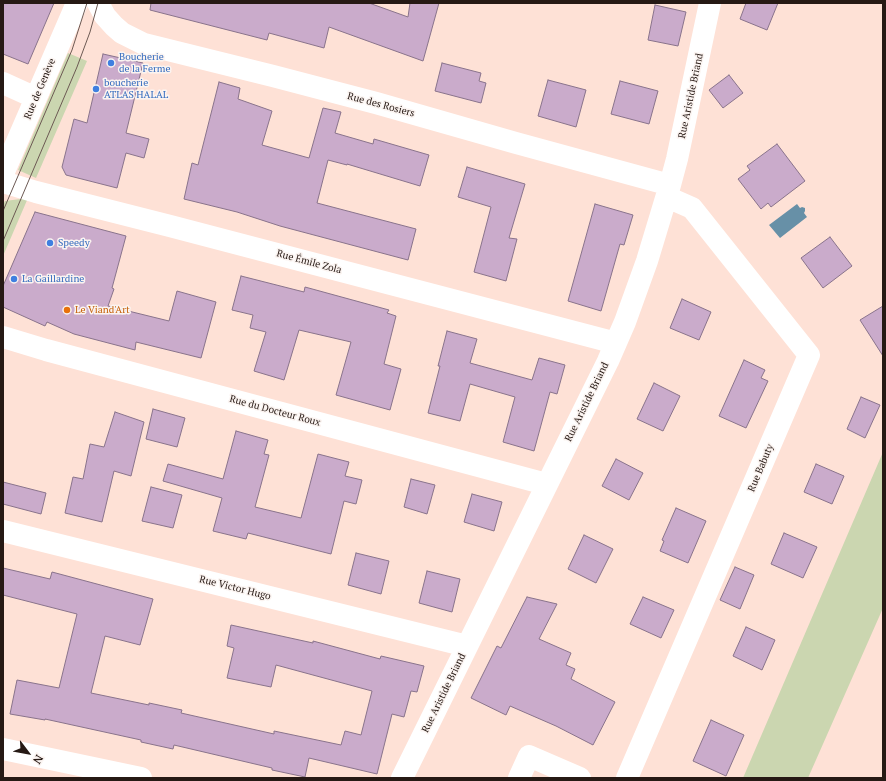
<!DOCTYPE html>
<meta charset="utf-8">
<style>
body{margin:0}
#map{position:relative;width:886px;height:781px;overflow:hidden;background:#fee1d6;font-family:"PT Serif",serif}
canvas{display:block}
.frame{position:absolute;inset:0;border:4px solid #261914;pointer-events:none}
.north{position:absolute;left:8px;top:733px;width:40px;height:40px;-webkit-text-stroke:3px #fbf4f1;paint-order:stroke;rotate:122deg;font-size:11px;font-weight:700;line-height:16px;text-align:center;color:#261914}
.north::after{content:'';display:block;margin:auto;width:14px;height:18px;background:#261914;clip-path:polygon(50% 0,100% 100%,50% 72%,0 100%)}
</style>
<div id="map">
<canvas width="886" height="781"></canvas>
<div class="frame"></div>
<div class="north">N</div>
</div>
<script>
const ctx = document.querySelector('canvas').getContext('2d');
ctx.lineJoin = 'round';
function paint(path, color) {
  ctx.fillStyle = color;
  ctx.fill(path, 'evenodd');
}
function shape(rows) {
  const path = new Path2D();
  for (const r of rows) {
    path.moveTo(r[0], r[1]);
    for (let i = 2; i < r.length; i += 2) path.lineTo(r[i], r[i + 1]);
  }
  return path;
}
function trace(path, color, width, dash) {
  ctx.strokeStyle = color;
  ctx.lineWidth = width;
  ctx.lineCap = dash ? 'butt' : 'round';
  ctx.setLineDash(dash || []);
  ctx.stroke(path);
}
function label(font, color, halo, rows, align = 'center') {
  ctx.font = font + ' "PT Serif",serif';
  ctx.lineWidth = 3;
  ctx.setLineDash([]);
  ctx.textBaseline = 'middle';
  ctx.strokeStyle = halo;
  ctx.fillStyle = color;
  for (const [text, x, y, turn = 0] of rows) {
    ctx.save();
    ctx.translate(x, y);
    ctx.rotate((+turn || 0) * Math.PI / 180);
    ctx.textAlign = isNaN(turn) ? turn : align;
    if (halo) ctx.strokeText(text, 0, 0);
    ctx.fillText(text, 0, 0);
    ctx.restore();
  }
}
const green = shape([
 [68,53,87,61,36,178,18,170],
 [28,198,3,256,3,205,5,201],
 [883,452,883,608,808,778,743,778]
]);
const water = shape([
 [797,204,800,208,802,207,805,208,805,211,804,213,807,217,780,238,769,225]
]);
const building = shape([
 [3,3,54,3,28,64,3,54,3,3],
 [151,3,369,3,408,17,410,3,439,3,423,61,329,27,324,48,269,33,267,40,150,10,151,3],
 [746,3,778,3,767,30,740,19,746,3],
 [655,5,686,12,678,46,648,40,655,5],
 [103,54,143,63,126,133,149,139,144,158,126,153,117,188,66,175,62,167,74,119,87,123,103,54],
 [442,63,481,73,479,81,486,83,481,103,435,91,442,63],
 [729,75,743,93,723,108,709,90,729,75],
 [548,80,586,90,576,127,538,116,548,80],
 [620,81,658,91,649,124,611,114,620,81],
 [219,82,240,88,238,99,272,111,262,145,309,158,323,108,341,112,335,133,373,144,374,139,429,155,420,186,347,164,347,165,328,160,317,203,416,229,408,260,280,226,237,212,184,199,192,163,198,165,219,82],
 [777,144,805,181,771,207,768,203,761,209,738,179,750,170,747,166,777,144],
 [467,167,525,184,509,238,517,239,506,281,474,272,491,207,458,197,467,167],
 [595,204,633,215,624,245,620,244,601,311,568,301,595,204],
 [35,212,126,236,112,288,114,289,108,306,169,321,177,291,216,302,201,358,136,342,135,350,74,334,47,322,45,326,3,307,3,286,35,212],
 [830,237,852,266,823,288,801,258,830,237],
 [241,276,304,292,305,287,389,310,387,313,396,316,384,364,401,369,390,410,336,395,351,342,299,330,284,380,254,371,266,332,250,328,253,315,232,310,241,276],
 [682,299,711,312,699,340,670,328,682,299],
 [883,306,883,356,860,320,883,306],
 [447,331,477,339,470,363,532,380,539,358,565,365,557,394,550,392,534,451,503,442,515,397,470,384,460,421,428,413,440,366,438,366,447,331],
 [744,360,765,370,761,378,768,381,746,428,719,416,744,360],
 [654,383,680,396,663,431,637,419,654,383],
 [861,397,880,405,865,438,847,429,861,397],
 [153,409,185,418,177,447,146,439,153,409],
 [115,412,144,422,131,476,114,471,102,522,65,513,73,477,83,479,90,444,104,447,115,412],
 [236,431,268,440,264,454,269,455,255,507,301,518,318,454,349,462,345,476,362,480,356,504,344,501,331,554,248,533,246,539,213,531,222,498,163,481,168,464,223,479,236,431],
 [616,459,643,473,629,500,602,486,616,459],
 [816,464,844,476,832,504,804,492,816,464],
 [411,479,435,485,427,514,404,507,411,479],
 [3,482,46,493,41,514,3,504,3,482],
 [151,487,182,495,173,528,142,521,151,487],
 [472,494,502,502,494,531,464,522,472,494],
 [676,508,706,521,688,563,660,551,664,541,662,540,676,508],
 [784,533,817,547,803,578,771,564,784,533],
 [584,535,613,549,596,583,568,569,584,535],
 [356,553,389,561,381,594,348,585,356,553],
 [735,567,754,575,740,609,720,600,735,567],
 [3,568,50,579,52,572,153,599,140,645,105,636,91,693,149,705,149,703,182,710,181,713,274,734,274,731,341,745,345,731,361,735,372,691,276,665,271,687,227,678,234,648,227,646,231,625,313,643,313,641,380,659,381,656,424,666,417,692,411,691,404,717,392,714,377,774,309,758,305,777,272,770,272,768,174,745,173,749,141,742,141,740,45,719,45,720,10,714,17,680,59,688,77,614,3,595,3,568],
 [427,571,460,579,452,612,419,603,427,571],
 [527,597,557,604,539,639,571,653,566,665,575,669,571,679,615,702,593,745,556,726,510,706,506,715,471,698,497,646,501,648,527,597],
 [643,597,674,610,661,638,630,624,643,597],
 [746,627,775,640,762,670,733,656,746,627],
 [711,720,744,735,726,776,693,761,711,720]
]);
const minor = shape([
 [98,3,105,16,114,26,122,33,144,44,273,76,376,103,516,143,670,185],
 [3,83,36,98],
 [3,174,77,3],
 [3,182,36,192,170,226,616,343],
 [3,337,46,350,546,484],
 [3,531,467,646],
 [3,749,141,778],
 [402,778,608,361,625,322,647,261,670,185,677,159,710,3],
 [519,778,529,756,580,778],
 [627,778,809,355,692,208,667,197]
]);
const tram = shape([
 [3,211,72,50,87,3],
 [3,241,77,67,90,32,98,3]
]);
const markers = [
 [111,63,4,"#3f7fe0"],
 [96,89,4,"#3f7fe0"],
 [50,243,4,"#3f7fe0"],
 [14,279,4,"#3f7fe0"],
 [67,310,4,"#e8710a"]
];
const shopNames = [
 ["Boucherie",119,57],
 ["de la Ferme",119,69],
 ["boucherie",104,83],
 ["ATLAS HALAL",104,95],
 ["Speedy",58,243],
 ["La Gaillardine",22,279]
];
const streetNames = [
 ["Rue de Genève",40,89,-67],
 ["Rue Aristide Briand",691,96,-78],
 ["Rue des Rosiers",381,105,15],
 ["Rue Émile Zola",309,262,15],
 ["Rue Aristide Briand",587,402,-64],
 ["Rue du Docteur Roux",275,411,15],
 ["Rue Babuty",761,468,-67],
 ["Rue Victor Hugo",235,588,14],
 ["Rue Aristide Briand",444,693,-64]
];
const foodNames = [
 ["Le Viand'Art",75,310]
];
paint(green, '#cbd6b0');
paint(water, '#6790a7');
paint(building, '#caabcb');
trace(building, '#89738b', 1);
trace(minor, '#fff', 22);
trace(tram, '#6c5953', 1);
for (const [x, y, r, color] of markers) {
  const dot = new Path2D();
  dot.arc(x, y, r, 0, 2 * Math.PI);
  ctx.fillStyle = color;
  ctx.fill(dot);
  trace(dot, '#fbf4f1', 1.5);
}
label('10px', '#366cbe', '#fbf4f1', shopNames, 'left');
label('10px', '#261914', '#fbf4f1', streetNames);
label('10px', '#c56008', '#fbf4f1', foodNames, 'left');
</script>
